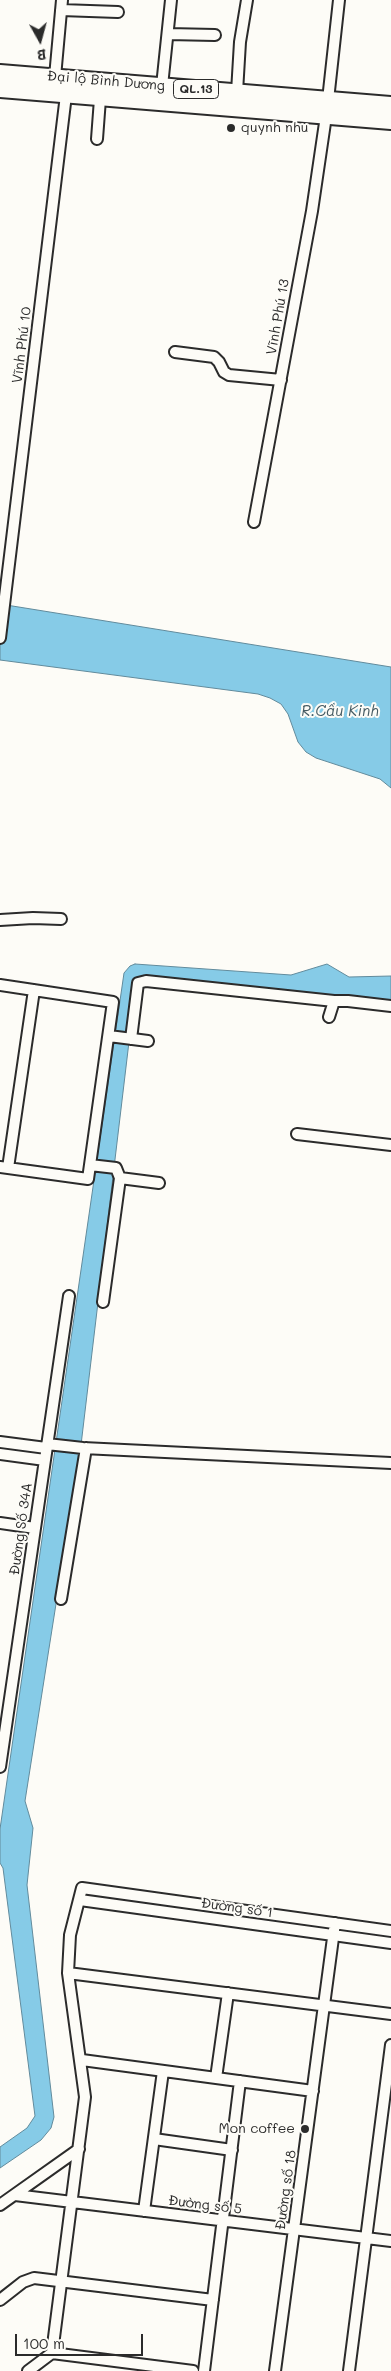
<!DOCTYPE html>
<meta charset="utf-8">
<style>
body{margin:0}
#map{position:relative;width:391px;height:2371px;overflow:hidden;background:#fdfcf7;font-family:Mali,sans-serif}
canvas{display:block}
.north{position:absolute;left:15px;top:15px;width:50px;height:50px;-webkit-text-stroke:4px #fdfcf7;paint-order:stroke;rotate:173deg;font-size:14px;font-weight:700;line-height:20px;text-align:center;color:#2b2b2b}
.north::after{content:'';display:block;margin:auto;width:18px;height:22px;background:#2b2b2b;clip-path:polygon(50% 0,100% 100%,50% 72%,0 100%)}
.scale{position:absolute;left:15px;top:2334px;width:128px;height:22px;box-sizing:border-box;border:2px solid #2b2b2b;border-top:0;padding-left:6px;font-size:15px;line-height:18px;white-space:nowrap;color:#2b2b2b;-webkit-text-stroke:4px #fdfcf7;paint-order:stroke}
</style>
<div id="map">
<canvas width="391" height="2371"></canvas>
<div class="north">B</div>
<div class="scale">100 m</div>
</div>
<script>
const ctx = document.querySelector('canvas').getContext('2d');
ctx.lineJoin = 'round';
function paint(path, color) {
  ctx.fillStyle = color;
  ctx.fill(path, 'evenodd');
}
function shape(rows) {
  const path = new Path2D();
  for (const r of rows) {
    path.moveTo(r[0], r[1]);
    for (let i = 2; i < r.length; i += 2) path.lineTo(r[i], r[i + 1]);
  }
  return path;
}
function trace(path, color, width, dash) {
  ctx.strokeStyle = color;
  ctx.lineWidth = width;
  ctx.lineCap = dash ? 'butt' : 'round';
  ctx.setLineDash(dash || []);
  ctx.stroke(path);
}
function label(font, color, halo, rows, align = 'center') {
  ctx.font = font + ' Mali,sans-serif';
  ctx.lineWidth = 4;
  ctx.setLineDash([]);
  ctx.textBaseline = 'middle';
  ctx.strokeStyle = halo;
  ctx.fillStyle = color;
  for (const [text, x, y, turn = 0] of rows) {
    ctx.save();
    ctx.translate(x, y);
    ctx.rotate((+turn || 0) * Math.PI / 180);
    ctx.textAlign = isNaN(turn) ? turn : align;
    if (halo) ctx.strokeText(text, 0, 0);
    ctx.fillText(text, 0, 0);
    ctx.restore();
  }
}
const water = shape([
 [0,604,391,667,391,788,380,779,316,758,306,752,298,742,288,714,281,704,270,698,258,694,0,660,0,604],
 [135,964,291,975,327,964,349,977,391,976,391,1004,136,983,81,1445,25,1801,33,1828,27,1885,54,2117,51,2128,41,2140,0,2168,0,2147,27,2128,35,2116,3,1868,0,1863,0,1829,124,973,130,966,135,964]
]);
const minor = shape([
 [61,10,118,12],
 [168,34,215,35],
 [55,77,62,0],
 [162,86,171,0],
 [237,92,240,42,247,0],
 [328,100,339,0],
 [97,139,100,99],
 [175,352,214,357,219,362,224,372,229,375,281,380],
 [254,522,312,211,326,116],
 [0,638,66,95],
 [0,920,33,918,61,919],
 [146,981,334,1001],
 [0,985,113,1002,88,1179,0,1167],
 [329,1017,334,1001,348,1001,391,1006],
 [109,1036,148,1041],
 [131,1039,138,983,146,981],
 [297,1134,391,1145],
 [90,1165,116,1168,120,1178,159,1183],
 [8,1168,34,990],
 [103,1302,120,1178],
 [0,1442,46,1448],
 [47,1444,83,1448,391,1463],
 [0,1454,45,1460],
 [0,1523,35,1528],
 [61,1599,86,1448],
 [0,1767,69,1296],
 [80,1900,391,1943],
 [68,1973,391,2014],
 [82,2060,313,2091],
 [216,2078,228,1993],
 [154,2139,232,2150],
 [15,2195,391,2241],
 [0,2205,79,2149],
 [144,2211,163,2071],
 [0,2300,23,2282,34,2278,213,2300],
 [52,2353,85,2097,68,1973,70,1935,82,1888,391,1931],
 [28,2371,52,2353,193,2371],
 [204,2371,240,2081],
 [275,2371,335,1923],
 [349,2371,391,2045]
]);
const trunk = shape([
 [0,73,391,105],
 [0,89,391,121]
]);
const markers = [
 [231,128,5,"#2b2b2b"],
 [305,2129,5,"#2b2b2b"]
];
const shields = [
 [196,89,45]
];
const shieldNames = [
 ["QL.13",196,89]
];
const streetNames = [
 ["Đại lộ Bình Dương",106,81,5],
 ["Vĩnh Phú 13",278,317,-80],
 ["Vĩnh Phú 10",22,345,-83],
 ["Đường Số 34A",21,1529,-82],
 ["Đường số 1",237,1908,8],
 ["Đường số 18",286,2190,-82],
 ["Đường số 5",205,2205,7]
];
const poiNames = [
 ["quynh nhu",241,128],
 ["Mon coffee",295,2129,"right"]
];
const waterNames = [
 ["R.Cầu Kinh",340,711]
];
paint(water, '#86cbe7');
trace(water, '#628b9c', 1);
trace(minor, '#2b2b2b', 14);
trace(trunk, '#2b2b2b', 20);
trace(minor, '#fdfcf7', 10);
trace(trunk, '#fdfcf7', 16);
for (const [x, y, r, color] of markers) {
  const dot = new Path2D();
  dot.arc(x, y, r, 0, 2 * Math.PI);
  ctx.fillStyle = color;
  ctx.fill(dot);
  trace(dot, '#fdfcf7', 2);
}
for (const [x, y, w] of shields) {
  const box = new Path2D();
  box.roundRect(x - w / 2, y - 9.5, w, 19, 4);
  ctx.fillStyle = '#fdfcf7';
  ctx.fill(box);
  trace(box, '#2b2b2b', 1);
}
label('bold 12px', '#2b2b2b', null, shieldNames);
label('14px', '#2b2b2b', '#fdfcf7', streetNames);
label('14px', '#2b2b2b', '#fdfcf7', poiNames, 'left');
label('italic 15px', '#465b63', '#fdfcf7', waterNames);
</script>
